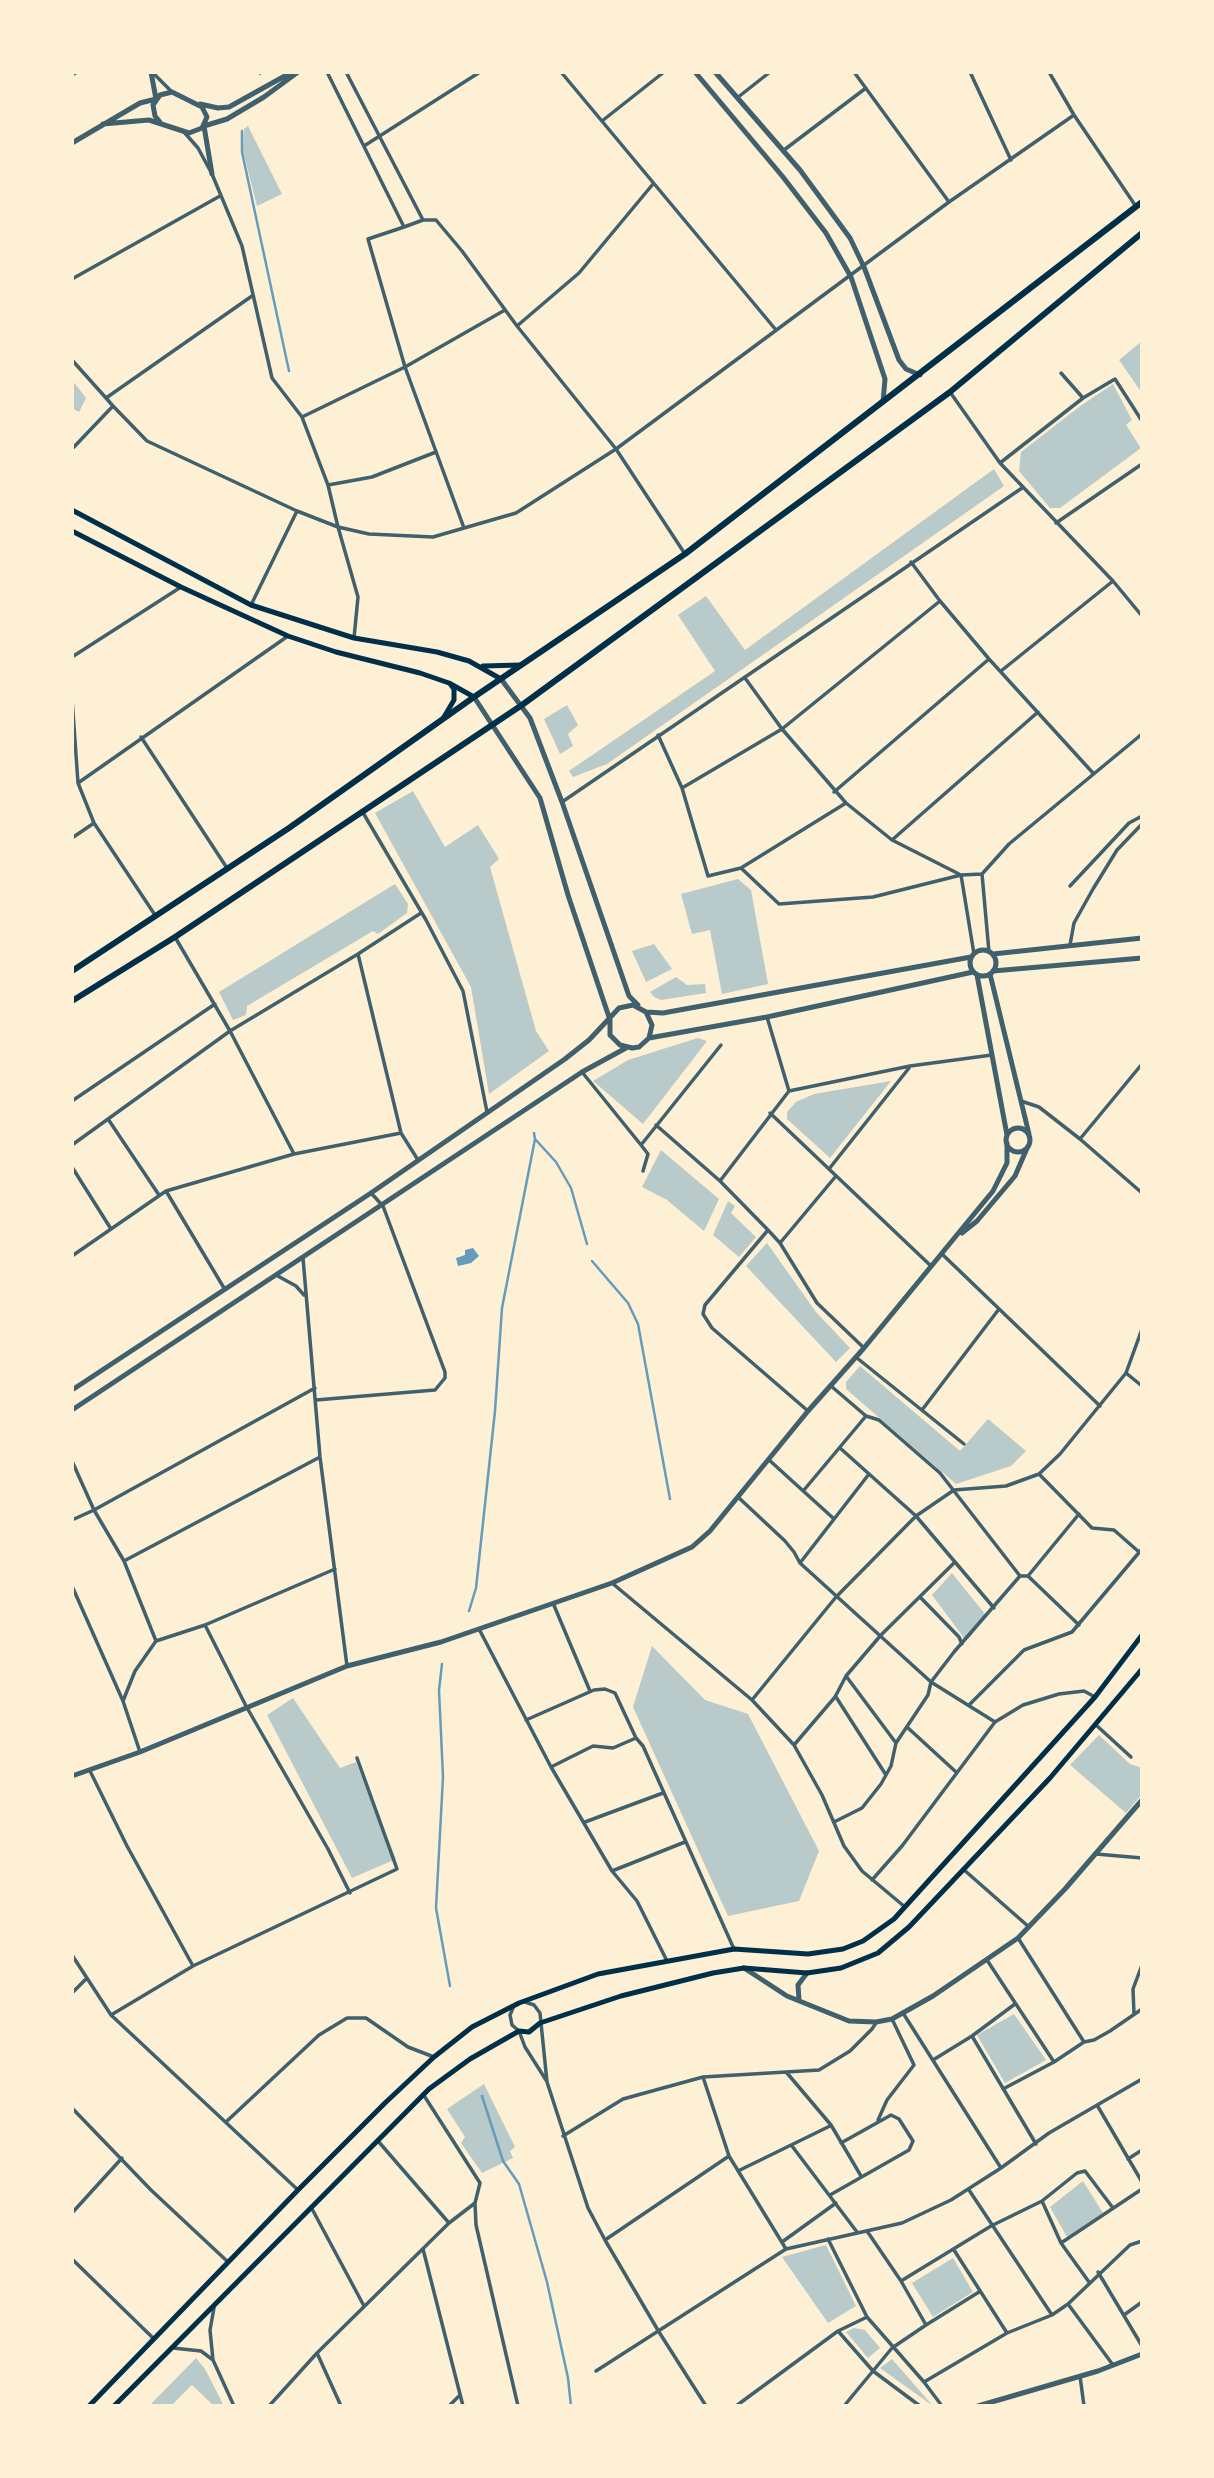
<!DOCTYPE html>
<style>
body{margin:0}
#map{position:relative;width:1214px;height:2478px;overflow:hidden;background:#fdf0d5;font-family:Jost,sans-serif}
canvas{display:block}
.frame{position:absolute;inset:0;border:74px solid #fdf0d5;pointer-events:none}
</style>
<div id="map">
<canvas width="1214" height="2478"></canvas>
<div class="frame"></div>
</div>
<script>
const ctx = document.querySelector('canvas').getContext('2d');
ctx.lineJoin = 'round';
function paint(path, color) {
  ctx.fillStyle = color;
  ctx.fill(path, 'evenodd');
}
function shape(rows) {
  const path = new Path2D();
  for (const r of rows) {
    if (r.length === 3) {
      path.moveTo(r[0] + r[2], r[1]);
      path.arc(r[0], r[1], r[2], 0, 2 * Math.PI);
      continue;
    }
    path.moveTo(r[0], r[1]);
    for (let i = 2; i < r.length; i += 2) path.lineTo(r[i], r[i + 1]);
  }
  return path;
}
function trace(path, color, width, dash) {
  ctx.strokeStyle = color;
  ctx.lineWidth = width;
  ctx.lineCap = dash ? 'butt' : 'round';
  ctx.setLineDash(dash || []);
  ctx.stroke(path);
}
const green = shape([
 [248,126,282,194,257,206,243,151,244,129],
 [1142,341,1142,393,1119,360],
 [72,380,86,398,79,412,72,408],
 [1113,384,1132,420,1126,425,1141,448,1060,508,1050,508,1019,471,1021,452,1079,407],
 [994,469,1004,486,607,764,573,777,569,771,715,671,678,615,706,596,745,650],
 [567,705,578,725,568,734,573,746,560,754,544,719],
 [413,791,445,847,478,825,499,859,490,867,536,1031,549,1051,489,1094,471,987,375,813],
 [738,879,751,890,768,984,722,994,710,930,692,934,681,894],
 [395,884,408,904,407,913,378,934,373,931,247,1006,246,1015,233,1020,219,992],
 [654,944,672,969,646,982,632,951],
 [676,977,687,985,705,984,706,993,661,1000,654,997,650,992],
 [698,1038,707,1041,643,1124,593,1081,628,1060],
 [891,1081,830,1158,787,1119,787,1112,796,1102,814,1094],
 [661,1150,719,1199,704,1231,667,1200,642,1187],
 [728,1201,735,1206,731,1213,756,1237,739,1257,713,1235],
 [767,1243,816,1312,850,1348,836,1362,746,1266],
 [860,1366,960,1451,988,1419,1026,1451,1011,1466,956,1484,846,1389,846,1382],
 [952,1573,985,1614,985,1618,969,1638,964,1638,932,1595],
 [652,1646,705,1700,748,1714,819,1851,799,1901,728,1916,633,1707],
 [293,1698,340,1768,356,1762,396,1859,352,1878,267,1715],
 [1099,1735,1130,1764,1142,1768,1142,1794,1126,1813,1070,1765],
 [1014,2014,1046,2060,1005,2083,977,2035],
 [484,2084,515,2147,510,2151,513,2158,482,2173,461,2143,465,2137,447,2109],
 [1083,2181,1103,2213,1067,2237,1050,2207],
 [826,2245,856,2306,828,2323,782,2257],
 [953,2258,973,2292,933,2317,912,2283],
 [854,2328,865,2330,880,2348,868,2358,846,2332],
 [196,2358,205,2369,224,2406,214,2406,192,2385,171,2406,149,2406],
 [892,2359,933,2406,880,2368]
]);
const water = shape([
 [473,1248,479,1256,471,1263,458,1266,456,1258,465,1255,465,1250]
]);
const stream = shape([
 [260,74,260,72],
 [242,131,242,152,289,371],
 [535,1139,556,1162,571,1188,587,1244],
 [592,1261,628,1303,638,1324,670,1499],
 [469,1611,476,1588,495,1411,502,1308,535,1139,534,1133],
 [442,1664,439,1690,443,1777,436,1908,450,1986],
 [482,2096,503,2161,519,2184,547,2282,568,2378,571,2406]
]);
const minor = shape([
 [152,72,172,92],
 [327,72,404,227,423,220,436,220,462,251,517,326,616,449,685,554],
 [346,72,423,220],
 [561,72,776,330],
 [854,72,949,202],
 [970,72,1011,160],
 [1049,72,1074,115,1135,205],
 [72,75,77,72],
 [737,98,770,72],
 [602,121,664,72],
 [184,132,198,148,212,174,242,246,272,378,302,417,328,485,338,527,358,597,354,638],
 [364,146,480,72],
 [784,150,866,88],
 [404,227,368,239,405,367,505,310],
 [72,279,220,196],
 [517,326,579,273,653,184],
 [72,360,106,398],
 [1061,373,1083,398],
 [950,392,1000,463,1113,581,1142,616],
 [113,406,147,441,297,511,251,605],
 [302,417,405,367,464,528],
 [72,449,113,406,106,398,252,296],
 [1000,463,1083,398,1115,379,1142,421],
 [328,485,372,477,436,452],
 [297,511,338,527,369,534,433,537,516,513,616,449,949,202,1074,115],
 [1056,523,1142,464],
 [911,562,940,601,989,659,1093,773],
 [72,657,181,587],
 [1001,671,1113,581],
 [745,678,782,729,846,803,892,840,959,874],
 [72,698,78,783,94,823,155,915],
 [658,735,682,788,708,876,741,868,846,803],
 [141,737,227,868],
 [78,783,288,636],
 [682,788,782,729,940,601],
 [834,792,989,659],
 [562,802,1022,488],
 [362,811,426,920,463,991,487,1112],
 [72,838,94,823],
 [892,840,1038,712],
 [741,868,779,904,873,897,961,875,982,874,1009,844,1142,734],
 [982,874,989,952],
 [961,875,974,954],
 [1070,886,1129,823,1142,816],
 [175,937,230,1031,294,1154,401,1133,418,1160],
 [1070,945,1074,923,1093,889,1117,850,1142,824],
 [358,954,401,1133],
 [767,1017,789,1091],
 [582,1072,641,1145],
 [72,1101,215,1004],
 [1021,1101,1039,1107,1080,1139,1142,1193],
 [770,1113,931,1266],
 [108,1119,159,1195],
 [656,1125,720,1181,768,1230,780,1243,817,1303,864,1348],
 [1080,1139,1142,1064],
 [72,1145,230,1031,358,954,421,913],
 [72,1167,111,1229],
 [829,1169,909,1068],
 [643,1171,648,1154,641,1145,721,1045],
 [720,1181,789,1091,910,1066,992,1055],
 [166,1191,224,1288],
 [768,1230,705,1305,703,1314,712,1328,808,1411],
 [780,1243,836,1176],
 [942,1254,1100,1406],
 [72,1256,166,1191,294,1154],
 [303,1258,320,1457,347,1666],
 [276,1275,296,1286,304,1295],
 [857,1358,964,1444],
 [1126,1373,1142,1386],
 [831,1386,866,1416,879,1420,940,1473,1020,1576,1028,1576,1079,1625],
 [316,1400,435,1390,445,1378,445,1372,383,1206,371,1193],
 [922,1410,999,1309],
 [840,1448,916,1516,994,1608],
 [768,1459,833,1518],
 [72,1461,94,1510,124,1561,156,1641],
 [1039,1474,1092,1528,1114,1530,1139,1552],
 [804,1490,866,1416],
 [738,1497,785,1541,794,1552,800,1563,931,1682,995,1722,1023,1705,1059,1694,1084,1691,1095,1697],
 [72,1520,94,1510,315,1388],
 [124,1561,320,1457],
 [800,1563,869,1474],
 [1028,1576,1079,1514],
 [612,1583,752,1700,794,1745,822,1795,844,1846,862,1871,905,1907],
 [72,1586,123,1701,140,1752],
 [920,1597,959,1637,962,1644],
 [553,1603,590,1691],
 [205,1625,246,1706,328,1849,350,1893],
 [479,1629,551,1767,612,1871,637,1901,667,1961],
 [846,1676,896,1743],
 [836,1697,886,1775],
 [752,1700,836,1597,916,1516,954,1490,1006,1486,1039,1474,1060,1454,1126,1373,1142,1329],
 [123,1701,135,1671,156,1641,205,1625,335,1569],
 [969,1705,1024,1650,1072,1632,1142,1549],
 [526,1720,594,1690,605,1689,615,1693,636,1738,643,1746,734,1949],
 [1096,1725,1131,1757],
 [907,1727,956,1772],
 [794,1745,835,1697,846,1676,881,1635,955,1562],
 [551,1767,593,1746,613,1748,636,1738],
 [90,1771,127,1846,193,1966],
 [585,1822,663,1793],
 [834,1822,862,1808,881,1784,891,1766,896,1743,928,1695,931,1682,954,1652,1020,1576],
 [1096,1854,1142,1858],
 [963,1869,1029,1927],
 [612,1871,685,1842],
 [872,1880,902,1846,995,1722],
 [1018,1938,1084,2042],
 [72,1955,111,2015,298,2190],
 [987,1960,1054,2062],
 [72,1993,87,1978],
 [525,2002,534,2005,540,2013,547,2082,588,2208,605,2240,659,2332,706,2406],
 [513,2008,510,2015,512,2025,519,2031,525,2047,546,2080],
 [903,2013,1001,2168],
 [1134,2014,1133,1989,1142,1965],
 [111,2015,193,1966,397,1869,357,1758],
 [972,2036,1036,2144],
 [933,2060,972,2036,1015,2004],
 [787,2073,831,2125,861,2176],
 [703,2077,729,2156,786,2249],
 [1003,2089,1054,2062,1084,2042,1094,2040,1110,2031,1142,2009],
 [423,2094,480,2183,475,2203,476,2225,518,2406],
 [1097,2105,1142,2182],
 [72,2108,151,2190,228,2262],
 [878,2120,887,2100,914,2065,892,2019],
 [227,2121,319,2035,347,2018,366,2018,408,2047,434,2057],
 [563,2136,623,2099,703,2077,819,2070,850,2051,872,2029,876,2023],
 [792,2146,857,2232],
 [1128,2159,1142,2150],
 [738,2171,830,2126],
 [969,2190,1052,2315,1068,2304,1130,2245,1142,2241],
 [830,2195,909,2150,913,2141,899,2119,891,2115,841,2143],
 [1042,2201,1061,2243,1089,2282],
 [311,2207,364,2306],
 [72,2213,122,2158],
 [449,2223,475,2203],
 [867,2231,901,2281,926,2325],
 [828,2239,867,2317,924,2382,1007,2333,1052,2315],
 [605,2240,729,2156],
 [782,2242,836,2203],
 [1061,2243,1142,2189],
 [423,2249,463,2406],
 [954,2250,1007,2333],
 [72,2259,153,2338],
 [1098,2272,1142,2346],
 [901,2281,991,2226,1042,2201,1077,2173,1085,2171,1113,2208],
 [1068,2304,1113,2365],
 [214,2308,210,2330,213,2360,234,2406],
 [1124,2315,1142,2302],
 [838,2331,873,2371,920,2406],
 [173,2348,201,2351,213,2360],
 [317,2353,341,2406],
 [596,2371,786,2249,902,2223,951,2200,1001,2168,1049,2133,1142,2079],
 [1080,2376,1084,2406],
 [924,2382,942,2406],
 [269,2406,317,2353,449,2223,378,2141],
 [449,2406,460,2395],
 [736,2406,838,2331,867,2317],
 [844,2406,892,2348,926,2325,979,2292]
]);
const tertiary = shape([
 [695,72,783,177,826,233,851,277,885,379,883,402],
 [715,72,800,170,850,238,864,267,899,360,906,369,920,375],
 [200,104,218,108,229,107,292,72],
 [103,124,149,120,189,133,202,128,207,117,202,107,172,92,160,95,153,105,155,116,160,122],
 [72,143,140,103,156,99,151,72],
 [212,174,204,126,227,119,264,97,298,72],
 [501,679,530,718,562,802,629,996,638,1005],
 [474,697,540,798,568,895,610,1020,610,1035,620,1045,632,1048,639,1047,649,1038,767,1017,973,972],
 [983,963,13],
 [993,954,1142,938],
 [993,971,1142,958],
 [990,974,1029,1134],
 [977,975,1007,1135],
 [646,1012,652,1025,649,1038],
 [1018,1140,12],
 [962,1233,977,1221,1015,1176,1028,1146],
 [72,1390,371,1193,565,1059,589,1040,619,1008,633,1005,646,1012,663,1013,971,957],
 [72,1410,582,1072,626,1048],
 [72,1776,140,1752,347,1666,441,1642,612,1583,692,1547,710,1531,808,1411,864,1348,993,1191,1007,1163,1007,1143],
 [744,1968,787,1996,849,2021,876,2022,892,2019,933,1996,1018,1938,1065,1889,1142,1800],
 [799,2000,798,1985,807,1973],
 [978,2406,1098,2371,1142,2354]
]);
const secondary = shape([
 [72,510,251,605,354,638,437,652,469,661,501,679],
 [72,531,181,587,288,636,336,652,420,673,449,683,474,697],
 [483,666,521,665],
 [444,717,454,700,454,689,451,685],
 [89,2406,298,2190,385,2103,434,2057,472,2027,519,2003,598,1974,734,1949,808,1954,843,1949,863,1941,894,1919,1095,1697,1142,1635],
 [114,2406,429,2089,470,2059,519,2031,529,2032,540,2023,621,1996,713,1973,744,1968,807,1973,841,1968,878,1953,909,1927,1050,1778,1142,1669]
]);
const primary = shape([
 [72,971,289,828,474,697,685,554,1142,202],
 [72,1001,175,937,522,705,950,392,1142,233]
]);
paint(green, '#b9caca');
paint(water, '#669bbc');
trace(stream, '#669bbc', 2.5);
trace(minor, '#3f606c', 3.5);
trace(tertiary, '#3f606c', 5);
trace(secondary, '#003049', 5);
trace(primary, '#003049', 6);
</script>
